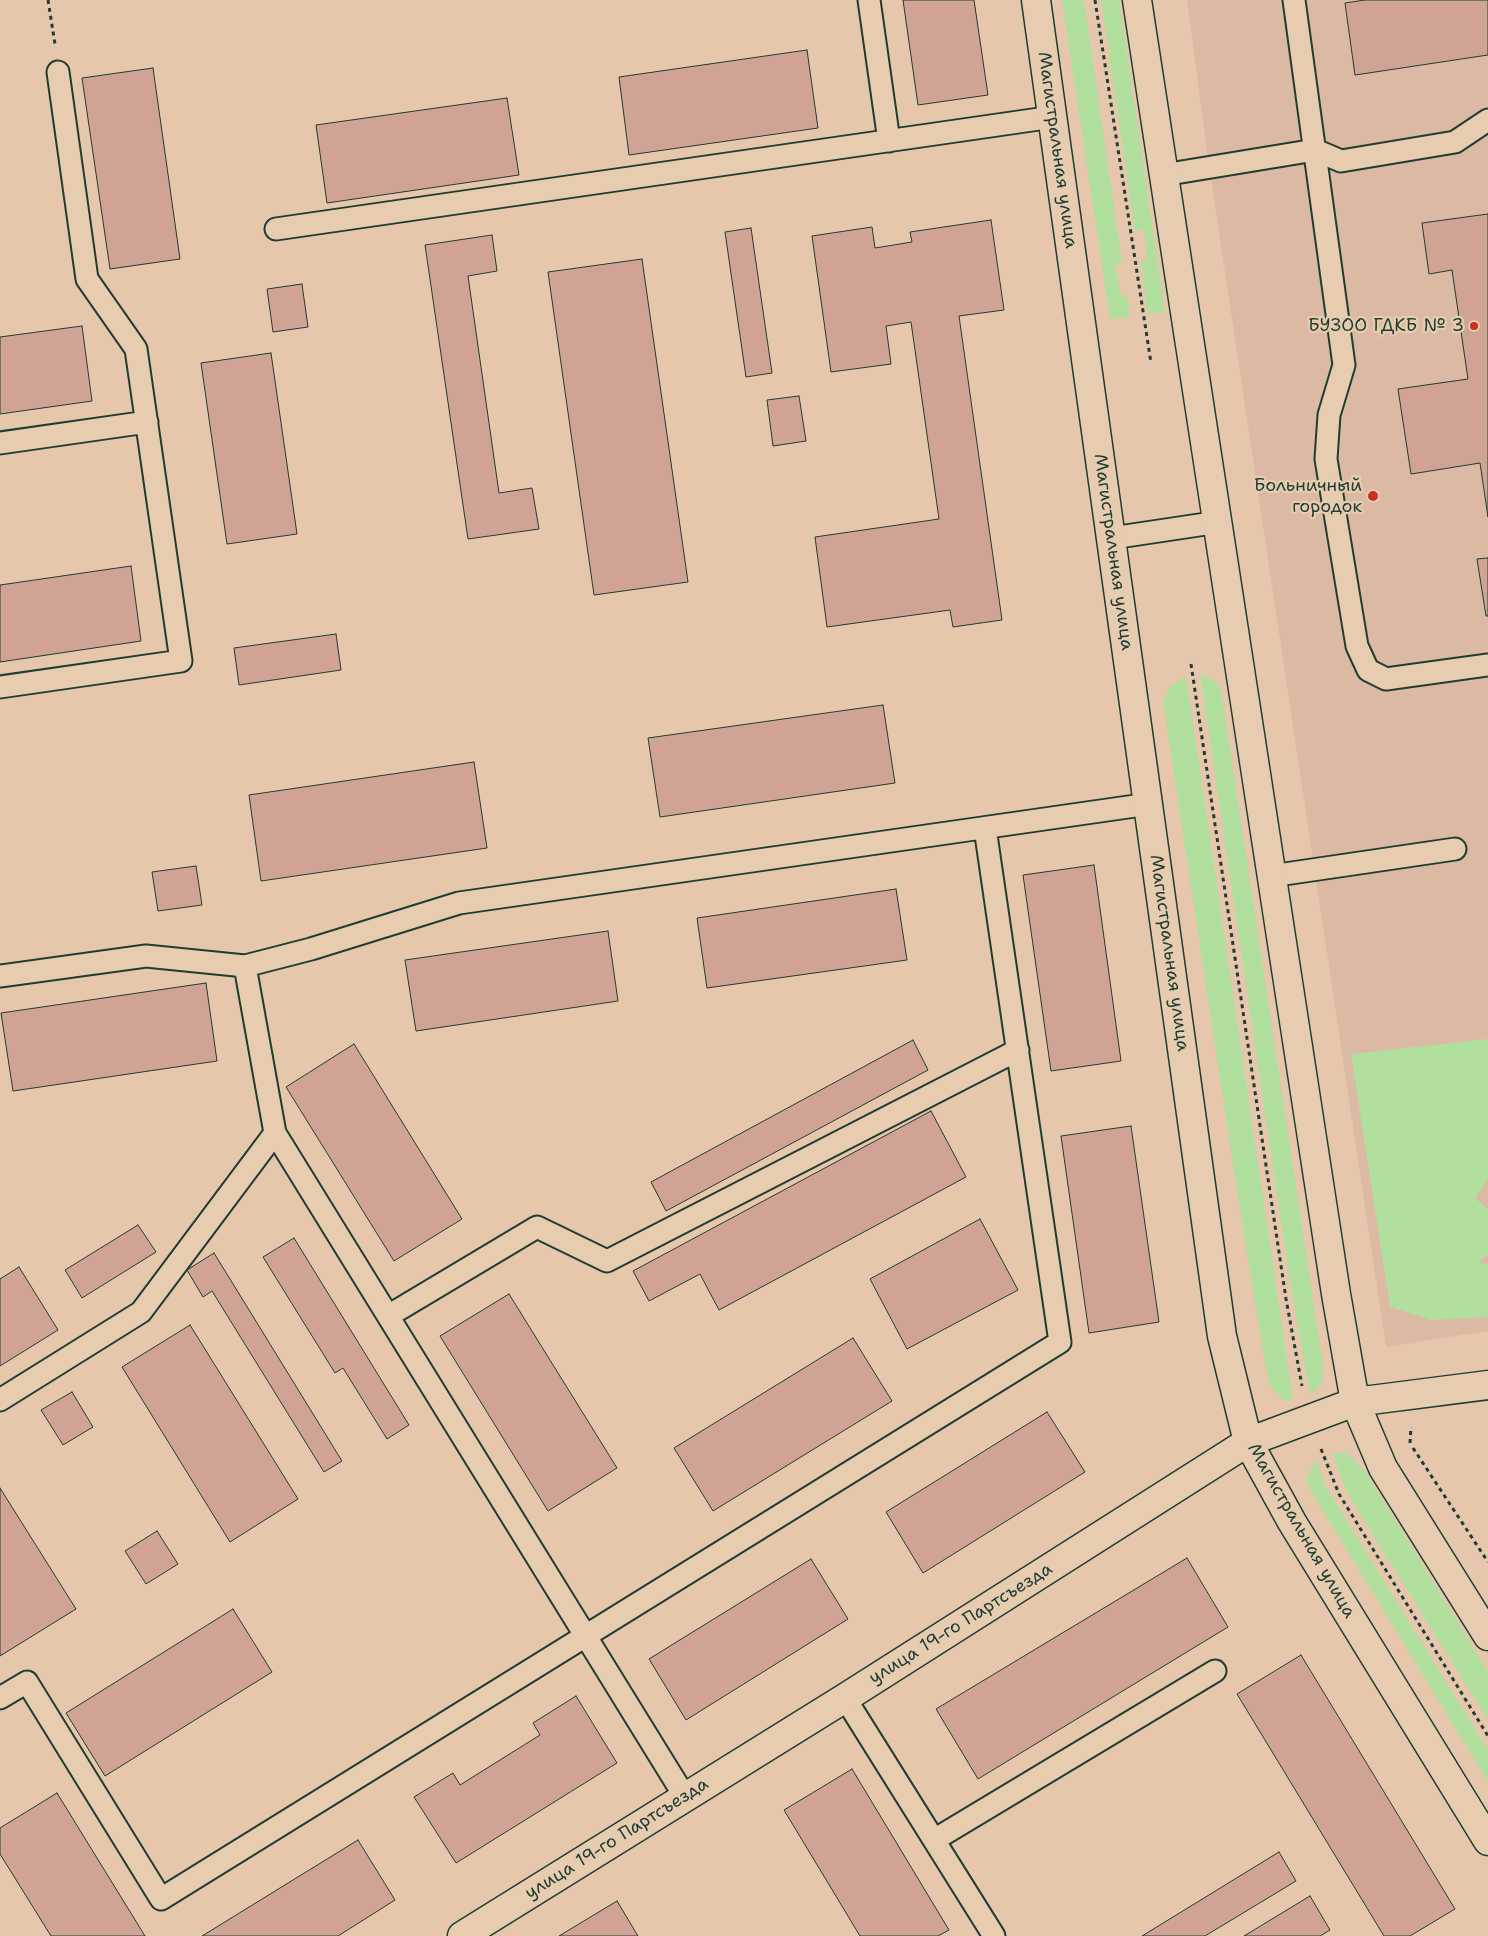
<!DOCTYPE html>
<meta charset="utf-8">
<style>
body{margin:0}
canvas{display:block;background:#e7c7ac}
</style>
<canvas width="1488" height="1936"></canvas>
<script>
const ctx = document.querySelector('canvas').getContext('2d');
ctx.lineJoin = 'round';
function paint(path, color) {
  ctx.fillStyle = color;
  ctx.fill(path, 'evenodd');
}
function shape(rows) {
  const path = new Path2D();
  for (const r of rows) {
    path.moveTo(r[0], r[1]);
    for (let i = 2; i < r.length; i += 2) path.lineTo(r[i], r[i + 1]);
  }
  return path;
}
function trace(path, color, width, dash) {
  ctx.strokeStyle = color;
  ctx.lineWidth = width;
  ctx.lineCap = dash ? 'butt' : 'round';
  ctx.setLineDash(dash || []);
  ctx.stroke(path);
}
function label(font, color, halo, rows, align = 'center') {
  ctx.font = font + ' "Shantell Sans",sans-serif';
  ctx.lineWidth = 4.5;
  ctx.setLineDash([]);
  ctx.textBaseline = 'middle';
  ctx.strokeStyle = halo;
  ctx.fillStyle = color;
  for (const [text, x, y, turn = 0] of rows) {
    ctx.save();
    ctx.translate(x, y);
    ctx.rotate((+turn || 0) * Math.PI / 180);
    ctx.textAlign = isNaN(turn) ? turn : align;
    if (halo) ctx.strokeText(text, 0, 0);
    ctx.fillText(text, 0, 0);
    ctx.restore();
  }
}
const built = shape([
 [1187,0,1488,0,1488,1331,1386,1347,1209,166]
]);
const green = shape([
 [1062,0,1084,0,1122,263,1115,265,1121,296,1127,296,1130,317,1110,319],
 [1101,0,1119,0,1165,312,1148,314,1141,260,1147,260,1144,229,1135,231],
 [1200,674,1210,677,1221,689,1324,1372,1321,1384,1311,1395,1308,1386,1289,1276],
 [1186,676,1293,1400,1283,1400,1269,1384,1266,1369,1240,1211,1163,701,1169,688],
 [1488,1039,1488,1179,1475,1198,1488,1209,1488,1254,1479,1262,1488,1265,1488,1317,1431,1320,1390,1307,1351,1054],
 [1332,1453,1347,1453,1366,1473,1488,1672,1488,1720,1347,1493],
 [1316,1460,1325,1485,1488,1750,1488,1782,1309,1488,1306,1478]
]);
const building = shape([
 [903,0,974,0,988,95,918,105,903,0],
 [1365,0,1488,0,1488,55,1355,75,1345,3,1365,0],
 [807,50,818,128,629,155,619,77,807,50],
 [153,68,180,259,110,269,82,78,153,68],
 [507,98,519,175,327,203,316,125,507,98],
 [1488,214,1488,517,1480,463,1411,474,1398,389,1468,379,1452,270,1429,274,1422,223,1488,214],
 [991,220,1004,310,959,316,1002,620,953,627,950,610,827,627,815,537,939,519,911,322,886,326,891,364,831,372,812,236,872,227,875,248,912,242,910,232,991,220],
 [751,228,772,373,746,377,725,232,751,228],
 [492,235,497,271,468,276,499,493,532,488,539,529,468,539,425,245,492,235],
 [642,259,688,582,594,595,548,272,642,259],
 [302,284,308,327,273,332,267,289,302,284],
 [82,326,92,401,0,414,0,337,82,326],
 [271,353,297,534,227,544,201,363,271,353],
 [799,396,806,441,773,446,767,400,799,396],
 [1488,558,1488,616,1486,616,1477,559,1488,558],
 [131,566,141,641,0,662,0,585,131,566],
 [336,634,341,670,239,685,234,648,336,634],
 [883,705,895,783,660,817,648,738,883,705],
 [474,762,487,848,261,881,249,795,474,762],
 [1094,865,1121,1061,1051,1071,1023,875,1094,865],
 [196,866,202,905,158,911,152,872,196,866],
 [896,889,907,960,707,988,697,918,896,889],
 [608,931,618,1001,416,1031,405,960,608,931],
 [206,983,217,1061,13,1091,1,1013,206,983],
 [913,1040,928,1070,666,1211,651,1182,913,1040],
 [354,1044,462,1219,394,1261,286,1087,354,1044],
 [931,1111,966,1177,719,1310,700,1274,649,1301,633,1271,931,1111],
 [1131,1126,1159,1322,1089,1333,1061,1136,1131,1126],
 [980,1219,1018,1290,907,1349,870,1279,980,1219],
 [138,1225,156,1252,82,1298,65,1270,138,1225],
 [294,1238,409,1425,387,1439,343,1368,335,1373,263,1257,294,1238],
 [214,1253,342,1461,324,1472,212,1291,203,1297,187,1270,214,1253],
 [19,1267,58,1330,0,1366,0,1279,19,1267],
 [509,1294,617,1468,548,1511,440,1336,509,1294],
 [190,1325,298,1499,230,1542,122,1367,190,1325],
 [853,1338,892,1401,713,1511,674,1448,853,1338],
 [72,1392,93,1427,63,1445,41,1410,72,1392],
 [1047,1412,1085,1472,923,1573,886,1512,1047,1412],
 [0,1488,76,1609,0,1656,0,1488],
 [157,1531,178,1564,146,1584,125,1551,157,1531],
 [1187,1558,1228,1627,978,1779,936,1709,1187,1558],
 [811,1559,848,1619,686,1720,649,1659,811,1559],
 [233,1609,272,1672,105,1776,66,1713,233,1609],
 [1301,1655,1455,1909,1410,1936,1384,1936,1237,1694,1301,1655],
 [576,1696,617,1763,456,1863,414,1797,453,1773,460,1785,540,1735,533,1723,576,1696],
 [852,1769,949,1930,938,1936,860,1936,784,1810,852,1769],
 [57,1793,145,1936,51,1936,0,1854,0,1828,57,1793],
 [358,1840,395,1900,338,1936,202,1936,358,1840],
 [1279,1852,1296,1881,1205,1936,1142,1936,1279,1852],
 [1310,1896,1330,1930,1320,1936,1244,1936,1310,1896],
 [617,1901,638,1936,559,1936,617,1901]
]);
const path = shape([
 [48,0,55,44],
 [1095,0,1151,363],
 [1191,664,1286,1299,1302,1386],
 [1410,1443,1411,1427],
 [1413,1448,1488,1562],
 [1321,1449,1339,1494,1488,1736]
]);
const lane = shape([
 [869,0,889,141],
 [1294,0,1344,365,1329,415,1326,459,1357,646,1368,670,1386,679,1488,665],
 [1163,175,1315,150,1341,161,1455,142,1488,120],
 [276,229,1053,117],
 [0,443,147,422],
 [1112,538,1219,522],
 [0,687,181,661,136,349,87,279,58,72],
 [1271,876,1455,849],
 [245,966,275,1133,685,1797],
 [0,976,146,956,245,966,311,949,459,903,1149,804],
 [388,1316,537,1227,607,1261,1018,1050],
 [0,1400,141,1312,275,1133],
 [0,1698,27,1682,161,1899,1060,1342,985,828],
 [845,1698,994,1936],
 [934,1840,1215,1671]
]);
const street = shape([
 [1036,0,1222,1336,1248,1442,1292,1522,1488,1841],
 [1137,0,1336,1294,1355,1402,1383,1468,1488,1636],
 [462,1936,845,1698,1248,1442,1355,1402,1488,1385]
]);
const markers = [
 [1474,326,5,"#c8321e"],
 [1373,496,6,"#c8321e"]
];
const streetNames = [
 ["Магистральная улица",1057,150,82],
 ["Магистральная улица",1113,552,82],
 ["Магистральная улица",1169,953,82],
 ["Магистральная улица",1301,1531,60],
 ["улица 19-го Партсъезда",961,1624,-32],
 ["улица 19-го Партсъезда",617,1839,-32]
];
const poiNames = [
 ["БУЗОО ГДКБ № 3",1464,326],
 ["Больничный",1362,486],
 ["городок",1362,507]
];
paint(built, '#dcb9a3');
paint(green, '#b0df9e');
paint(building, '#d1a394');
trace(building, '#1f3d34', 1);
trace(lane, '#1f3d34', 25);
trace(street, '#1f3d34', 31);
trace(path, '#1f3d34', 3, [4, 4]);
trace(lane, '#e7ccaf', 21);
trace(street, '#e7ccaf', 28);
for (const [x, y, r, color] of markers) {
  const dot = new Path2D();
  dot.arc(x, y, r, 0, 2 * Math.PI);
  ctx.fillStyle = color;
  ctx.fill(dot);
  trace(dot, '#e7ccaf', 2);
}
label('18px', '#1f3d34', '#e7ccaf', streetNames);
label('18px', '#1f3d34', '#e7ccaf', poiNames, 'right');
</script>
